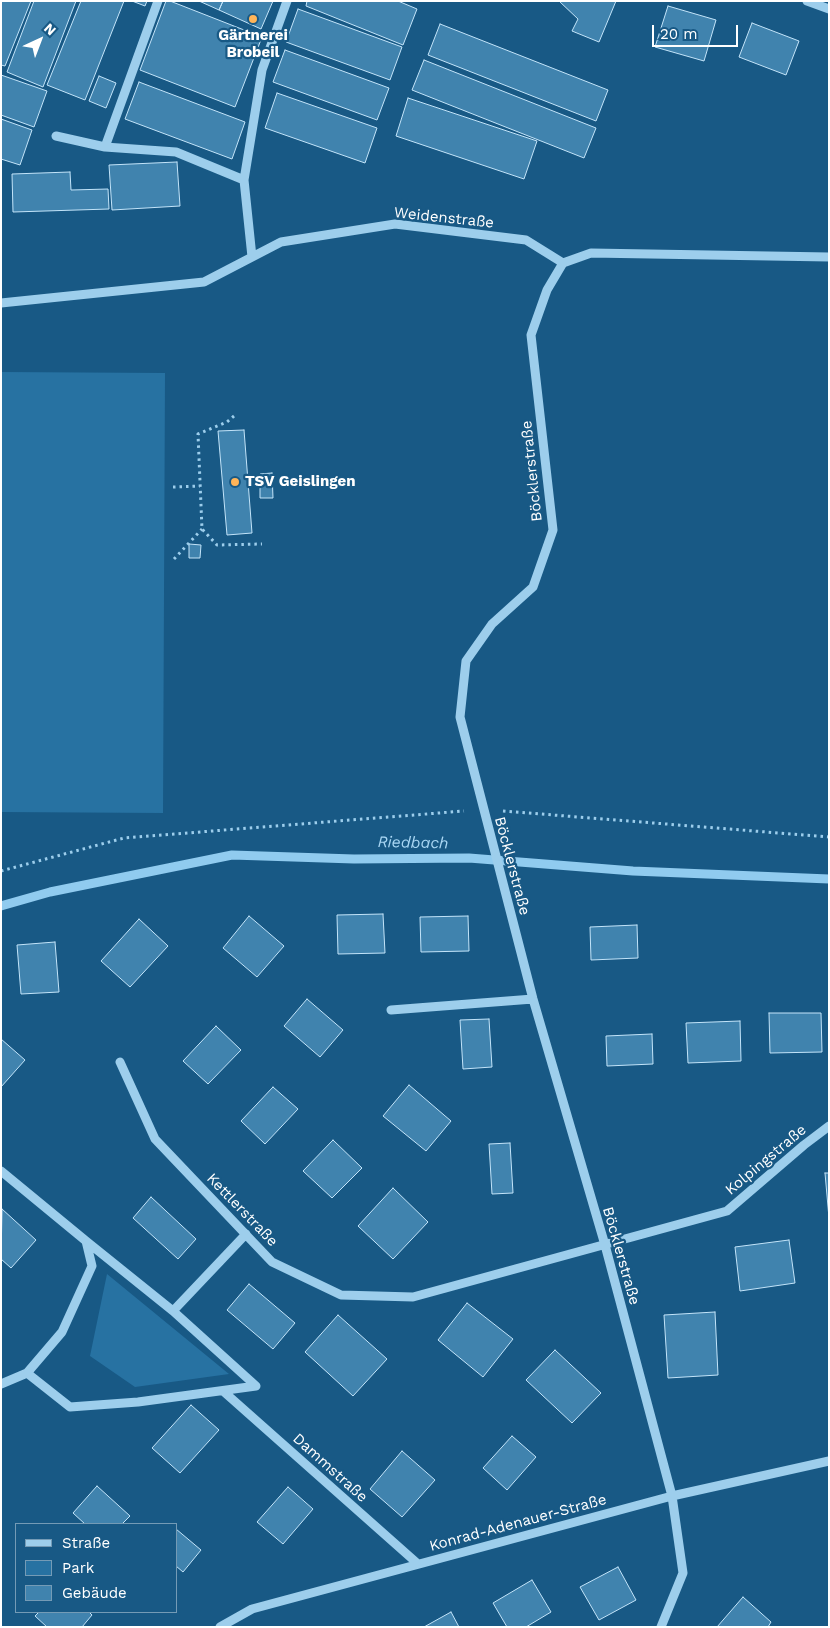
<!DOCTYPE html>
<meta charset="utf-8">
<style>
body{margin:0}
#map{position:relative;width:830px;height:1628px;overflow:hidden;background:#185985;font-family:"Work Sans",sans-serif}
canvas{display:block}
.frame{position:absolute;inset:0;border:2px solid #fff;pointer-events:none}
.legend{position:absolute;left:15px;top:1523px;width:162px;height:90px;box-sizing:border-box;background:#185985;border:1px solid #749bb6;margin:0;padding:6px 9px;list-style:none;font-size:15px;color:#fff}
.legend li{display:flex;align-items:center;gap:10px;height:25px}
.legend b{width:25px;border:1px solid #749bb6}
.north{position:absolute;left:15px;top:15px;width:50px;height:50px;-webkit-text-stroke:4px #185985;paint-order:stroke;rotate:43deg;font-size:14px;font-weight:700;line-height:20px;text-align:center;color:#fff}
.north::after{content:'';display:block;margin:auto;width:18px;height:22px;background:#fff;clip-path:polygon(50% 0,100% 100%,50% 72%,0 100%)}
.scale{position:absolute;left:652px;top:25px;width:86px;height:22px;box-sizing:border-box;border:2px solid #fff;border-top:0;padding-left:6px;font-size:15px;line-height:18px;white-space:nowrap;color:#fff;-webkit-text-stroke:4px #185985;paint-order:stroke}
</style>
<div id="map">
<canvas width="830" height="1628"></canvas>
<div class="frame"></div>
<ul class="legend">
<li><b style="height:6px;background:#9dceec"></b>Straße</li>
<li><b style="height:14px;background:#2772a2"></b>Park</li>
<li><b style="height:14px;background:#4083ae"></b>Gebäude</li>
</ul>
<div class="north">N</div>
<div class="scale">20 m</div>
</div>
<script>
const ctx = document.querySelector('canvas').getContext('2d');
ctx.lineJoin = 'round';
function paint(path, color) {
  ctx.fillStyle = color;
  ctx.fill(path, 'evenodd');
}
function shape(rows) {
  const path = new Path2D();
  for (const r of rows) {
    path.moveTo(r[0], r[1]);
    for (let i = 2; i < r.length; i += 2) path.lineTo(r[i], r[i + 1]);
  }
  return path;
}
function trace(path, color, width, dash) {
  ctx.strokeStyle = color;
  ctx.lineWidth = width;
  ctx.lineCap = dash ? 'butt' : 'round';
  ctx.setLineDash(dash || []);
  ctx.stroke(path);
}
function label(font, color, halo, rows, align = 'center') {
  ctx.font = font + ' "Work Sans",sans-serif';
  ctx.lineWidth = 4.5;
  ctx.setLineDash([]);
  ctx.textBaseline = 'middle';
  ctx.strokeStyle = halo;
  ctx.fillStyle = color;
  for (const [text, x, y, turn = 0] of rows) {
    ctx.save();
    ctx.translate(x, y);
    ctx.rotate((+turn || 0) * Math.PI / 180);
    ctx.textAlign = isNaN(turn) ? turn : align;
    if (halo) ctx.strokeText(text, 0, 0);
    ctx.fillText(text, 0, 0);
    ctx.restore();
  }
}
const green = shape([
 [1,372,165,373,163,813,1,812],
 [107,1274,229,1374,135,1387,90,1356]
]);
const stream = shape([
 [1,906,50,892,232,855,354,859,469,858,633,871,829,879]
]);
const building = shape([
 [1,1,31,1,5,66,1,65,1,1],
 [34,1,76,1,43,87,7,72,34,1],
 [81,1,124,1,85,100,47,85,81,1],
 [132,1,147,1,145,6,132,1],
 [166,1,170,1,262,37,235,107,140,70,166,1],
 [199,1,223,1,219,10,199,1],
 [223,1,273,1,261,29,219,10,223,1],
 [307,1,398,1,417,9,403,45,306,6,307,1],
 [559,1,616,1,599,42,572,31,578,19,559,1],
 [668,6,716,20,704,61,655,47,668,6],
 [298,9,402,47,390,80,286,42,298,9],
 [752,23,799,41,786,75,739,57,752,23],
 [440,24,608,90,596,121,428,55,440,24],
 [285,50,389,88,377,120,273,82,285,50],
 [424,60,596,128,584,158,412,90,424,60],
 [1,75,47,91,34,127,1,115,1,75],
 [99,76,116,83,106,108,89,101,99,76],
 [139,82,245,122,232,159,125,119,139,82],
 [277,93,377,128,365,163,265,128,277,93],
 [408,98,537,141,524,179,396,136,408,98],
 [1,119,32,130,20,165,1,159,1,119],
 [177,162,180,206,112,210,109,165,177,162],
 [70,172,71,190,108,189,109,209,13,212,12,174,70,172],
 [244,430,252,533,227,535,218,431,244,430],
 [272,473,273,498,260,498,260,474,272,473],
 [189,544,201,545,200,558,189,558,189,544],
 [383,914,385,953,338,954,337,915,383,914],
 [249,916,284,946,257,977,223,948,249,916],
 [468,916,469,951,421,952,420,917,468,916],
 [139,919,168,946,130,987,101,961,139,919],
 [637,925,638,958,591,960,590,927,637,925],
 [55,942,59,992,21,994,17,945,55,942],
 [307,999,343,1030,320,1057,284,1026,307,999],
 [769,1013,821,1013,822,1052,770,1053,769,1013],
 [489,1019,492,1067,463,1069,460,1020,489,1019],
 [740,1021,741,1061,688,1063,686,1023,740,1021],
 [216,1026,241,1050,208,1084,183,1061,216,1026],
 [652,1034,653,1064,607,1066,606,1036,652,1034],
 [1,1039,25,1060,1,1087,1,1039],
 [409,1085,451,1121,426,1151,383,1116,409,1085],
 [273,1087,298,1109,265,1144,241,1121,273,1087],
 [333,1140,362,1168,332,1198,303,1171,333,1140],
 [510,1143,513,1193,492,1194,489,1144,510,1143],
 [825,1173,829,1173,829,1218,825,1173],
 [393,1188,428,1222,393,1259,358,1226,393,1188],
 [151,1197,196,1239,178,1259,133,1218,151,1197],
 [2,1209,36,1240,11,1268,1,1259,2,1209],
 [789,1240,795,1283,740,1291,735,1247,789,1240],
 [249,1284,295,1323,273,1349,227,1310,249,1284],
 [467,1303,513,1339,483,1377,438,1340,467,1303],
 [715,1312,718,1375,668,1378,664,1315,715,1312],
 [338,1315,387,1359,353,1396,305,1352,338,1315],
 [555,1350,601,1393,572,1423,526,1380,555,1350],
 [191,1405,219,1430,180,1473,152,1448,191,1405],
 [512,1436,536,1457,507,1490,483,1468,512,1436],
 [402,1451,435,1480,402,1517,370,1489,402,1451],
 [97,1486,130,1516,122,1524,85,1524,73,1513,97,1486],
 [288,1487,313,1509,283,1544,257,1522,288,1487],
 [176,1529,201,1550,183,1572,176,1566,176,1529],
 [618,1567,636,1600,599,1620,580,1587,618,1567],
 [532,1580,551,1612,526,1627,507,1627,493,1603,532,1580],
 [743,1597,771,1622,768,1627,717,1627,743,1597],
 [39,1612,89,1612,92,1615,82,1627,47,1627,35,1616,39,1612],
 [451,1612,459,1627,424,1627,451,1612]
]);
const path = shape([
 [234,416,227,422,198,434,202,529,217,545,262,544],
 [173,487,200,486],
 [174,559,202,529],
 [503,811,829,837],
 [1,871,124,838,464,811]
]);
const minor = shape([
 [807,1,829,9],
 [56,136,105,147,176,152,244,180],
 [105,147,158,1],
 [252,257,244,180,262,70,287,1],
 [563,263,547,290,531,335,553,530,533,587,492,624,466,661,460,717,533,999,605,1245,672,1496,683,1573,661,1627],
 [1,303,204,282,281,242,395,224,526,240,563,263,591,253,829,257],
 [391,1010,533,999],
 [120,1062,155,1139,272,1262,341,1295,413,1297,727,1211,804,1145,829,1126],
 [1,1171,86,1241,92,1266,62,1332,27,1373,1,1384],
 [86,1241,173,1311,246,1234],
 [173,1311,256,1386],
 [27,1373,70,1407,138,1402,256,1386],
 [223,1391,418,1564],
 [220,1627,252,1609,672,1496,829,1461]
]);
const markers = [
 [253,19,5,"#ffb559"],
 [235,482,5,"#ffb559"]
];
const poiNames = [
 ["Gärtnerei",253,36],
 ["Brobeil",253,53],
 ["TSV Geislingen",245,482,"left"]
];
const streetNames = [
 ["Weidenstraße",444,218,6],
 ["Böcklerstraße",532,471,-96],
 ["Böcklerstraße",512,866,75],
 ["Kolpingstraße",766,1160,-40],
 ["Kettlerstraße",242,1210,46],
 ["Böcklerstraße",621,1256,74],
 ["Dammstraße",330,1468,42],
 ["Konrad-Adenauer-Straße",518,1523,-15]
];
const waterNames = [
 ["Riedbach",413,843,1]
];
paint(green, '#2772a2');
trace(stream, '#90cbef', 9);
paint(building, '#4083ae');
trace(building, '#c3e4f9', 1);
trace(path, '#9dceec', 3, [2.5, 4]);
trace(minor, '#9dceec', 9);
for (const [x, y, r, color] of markers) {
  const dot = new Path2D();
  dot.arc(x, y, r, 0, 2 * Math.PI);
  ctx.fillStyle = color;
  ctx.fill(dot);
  trace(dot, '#185985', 2);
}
label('bold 15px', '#fff', '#185985', poiNames);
label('15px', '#fff', '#185985', streetNames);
label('italic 16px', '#a9d7f4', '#185985', waterNames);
</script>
